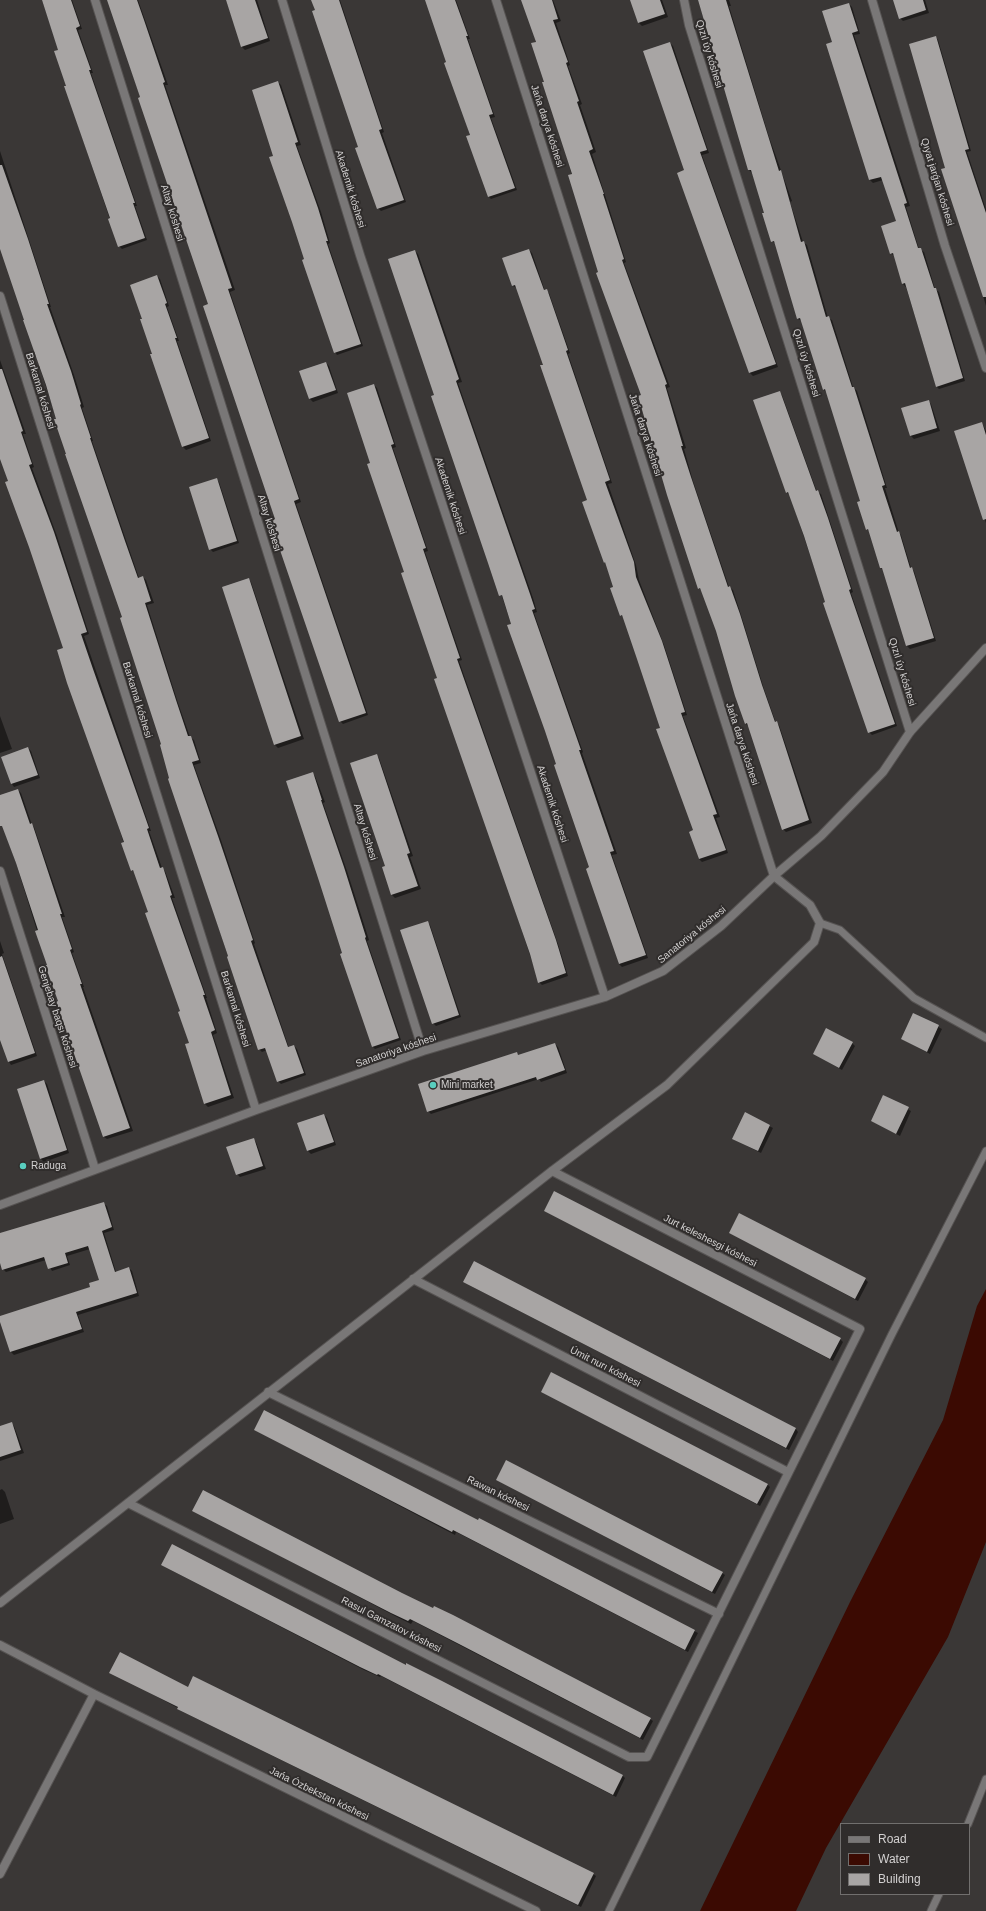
<!DOCTYPE html>
<meta charset="utf-8">
<style>
body{margin:0}
#map{position:relative;width:986px;height:1911px;overflow:hidden;background:#3a3736;font-family:Arial,sans-serif}
canvas{display:block}
.legend{position:absolute;left:840px;top:1823px;width:130px;height:72px;box-sizing:border-box;background:#302d2c;border:1px solid #716f6e;margin:0;padding:5px 7px;list-style:none;font-size:12px;color:#d3d1d1}
.legend li{display:flex;align-items:center;gap:8px;height:20px}
.legend b{width:20px;border:1px solid #716f6e}
</style>
<div id="map">
<canvas width="986" height="1911"></canvas>
<ul class="legend">
<li><b style="height:5px;background:#797777"></b>Road</li>
<li><b style="height:11px;background:#3b0a02"></b>Water</li>
<li><b style="height:11px;background:#a8a5a4"></b>Building</li>
</ul>
</div>
<script>
const ctx = document.querySelector('canvas').getContext('2d');
ctx.lineJoin = 'round';
function paint(path, color) {
  ctx.fillStyle = color;
  ctx.fill(path, 'evenodd');
}
function shape(rows) {
  const path = new Path2D();
  for (const r of rows) {
    path.moveTo(r[0], r[1]);
    for (let i = 2; i < r.length; i += 2) path.lineTo(r[i], r[i + 1]);
  }
  return path;
}
function trace(path, color, width, dash) {
  ctx.strokeStyle = color;
  ctx.lineWidth = width;
  ctx.lineCap = dash ? 'butt' : 'round';
  ctx.setLineDash(dash || []);
  ctx.stroke(path);
}
function label(font, color, halo, rows, align = 'center') {
  ctx.font = font + ' Arial,sans-serif';
  ctx.lineWidth = 4;
  ctx.setLineDash([]);
  ctx.textBaseline = 'middle';
  ctx.strokeStyle = halo;
  ctx.fillStyle = color;
  for (const [text, x, y, turn = 0] of rows) {
    ctx.save();
    ctx.translate(x, y);
    ctx.rotate((+turn || 0) * Math.PI / 180);
    ctx.textAlign = isNaN(turn) ? turn : align;
    if (halo) ctx.strokeText(text, 0, 0);
    ctx.fillText(text, 0, 0);
    ctx.restore();
  }
}
const water = shape([
 [986,1289,986,1542,948,1637,826,1848,796,1911,700,1911,850,1602,943,1420,977,1306]
]);
const shadow = shape([
 [42,0,72,0,82,29,78,30,93,73,91,73,137,206,135,206,147,240,122,249,119,246,65,87,67,86,59,51],
 [108,0,138,0,168,85,165,85,235,290,230,292,301,502,296,504,368,715,343,724,340,721,209,305],
 [226,0,257,0,270,41,245,50,242,47],
 [312,0,340,0,384,132,382,133,406,202,381,211,378,208,359,147,335,78,337,77],
 [426,0,456,0,470,39,468,39,495,117,491,118,517,190,491,199,488,196,448,62],
 [525,0,553,0,561,21,556,23,570,65,568,66,582,104,580,105,596,152,592,154,626,262,624,263,670,387,667,388,686,448,684,449,693,481,729,587,733,590,742,618,764,689,776,723,779,725,812,823,786,832,783,829,749,727,746,724,736,696,717,631,702,591,699,588,642,396,599,273,546,82],
 [631,0,662,0,668,17,642,26,639,23],
 [698,0,729,0,731,6,729,6,769,137,792,201,790,202,803,242,807,245,828,318,832,320,853,387,857,391,887,488,885,488,899,533,901,535,911,568,914,571,936,641,910,649,907,646,884,570,881,568,870,532,867,529,861,502,827,393,824,390,802,321,798,319,776,244,772,241,766,213,752,173,749,170],
 [894,0,925,0,929,13,903,21,900,18],
 [849,4,852,7,860,34,854,35,910,206,906,207,919,249,924,252,935,289,939,292,965,381,939,389,936,386,906,287,903,284,895,256,890,253,897,222,883,180,873,183,870,180,833,43],
 [936,37,938,40,971,151,967,152,986,209,986,306,946,169],
 [670,43,673,46,709,153,702,155,778,367,753,376,750,373,685,171],
 [278,82,281,85,301,145,297,146,321,212,330,243,328,244,363,346,337,355,335,352,274,156],
 [0,151,51,307,50,307,74,375,84,407,82,408,93,441,92,441,139,578,143,577,146,580,154,603,147,605,178,703,190,737,194,740,201,763,194,765,221,840,255,943,254,944,289,1048,294,1046,297,1049,306,1075,281,1084,278,1081,267,1050,262,1052,259,1049,169,779,171,779,162,745,123,618,68,454,0,245],
 [529,250,532,253,545,291,549,293,570,353,568,354,612,483,608,484,636,565,639,580,664,645,687,715,683,716,720,817,716,818,728,853,702,862,699,859,690,832,694,831,661,729,624,618,621,615,588,501,544,365,517,288,513,286],
 [415,251,418,254,462,382,458,383,533,598,537,612,534,613,583,752,582,753,617,854,612,855,648,958,622,967,619,964,591,868,436,395],
 [157,276,160,279,169,306,167,307,179,341,177,341,211,441,186,450,183,447,152,355,153,354,143,319],
 [0,360,26,434,23,434,34,467,32,468,57,536,89,634,84,636,151,831,149,831,162,868,165,871,175,898,172,898,207,998,206,998,217,1033,213,1035,234,1098,208,1107,205,1104,186,1045,190,1043,182,1012,149,913,135,873,132,870,64,649,0,456],
 [326,363,329,366,338,393,313,402,310,399,301,372],
 [374,385,377,388,396,447,393,448,428,551,425,552,462,660,459,661,558,944,568,976,542,985,539,982,438,679,371,464],
 [779,392,782,395,817,492,821,494,853,592,851,593,897,726,872,735,869,732,790,495,787,493,754,401],
 [928,401,931,404,940,431,914,439,911,436,902,409],
 [982,423,986,431,986,523,956,431],
 [216,479,219,482,239,543,213,552,210,549],
 [249,579,251,582,304,739,278,748,275,745,223,588],
 [0,716,12,749,0,753],
 [28,748,31,751,40,778,14,787,12,784,2,757],
 [376,755,379,758,413,856,410,857,421,889,395,898,392,895,383,868,386,867],
 [312,773,315,776,325,802,323,803,347,871,369,940,367,941,401,1040,375,1049,372,1046,343,954],
 [18,790,21,793,32,825,34,827,65,917,62,917,74,952,72,953,84,987,83,987,133,1131,107,1139,104,1137,59,1002,16,863,0,819,0,796],
 [427,922,430,925,461,1017,436,1026,433,1023],
 [0,941,4,953,2,954,37,1056,11,1065,9,1062,0,1037],
 [914,1014,942,1029,930,1054,902,1039],
 [852,1043,855,1046,842,1070,814,1054],
 [555,1044,558,1047,567,1073,541,1082,539,1079,431,1114,428,1111,516,1053,519,1056],
 [44,1081,47,1084,69,1153,44,1162,41,1159],
 [884,1096,911,1111,900,1136,872,1121],
 [745,1114,773,1128,761,1153,733,1139],
 [324,1115,327,1118,336,1145,311,1154,308,1151],
 [253,1139,256,1142,266,1169,240,1177,237,1174],
 [104,1204,107,1206,114,1230,104,1233,116,1272,129,1268,132,1271,139,1296,78,1315,84,1332,14,1355,11,1352,0,1317,91,1287,100,1280,90,1249,67,1256,70,1265,52,1271,46,1260,6,1272,3,1269,0,1259,0,1234],
 [545,1211,840,1339,843,1342,833,1361],
 [730,1233,865,1279,868,1282,858,1301],
 [467,1284,796,1429,798,1432,789,1450],
 [542,1392,767,1484,770,1487,760,1506],
 [11,1423,14,1426,24,1453,0,1461,0,1427],
 [255,1430,478,1521,698,1633,688,1652,456,1532,455,1535],
 [497,1480,722,1573,725,1575,715,1594],
 [2,1489,5,1492,14,1519,0,1524,0,1490],
 [193,1510,650,1719,653,1721,643,1740,413,1621,411,1624,395,1616],
 [165,1567,622,1775,625,1778,616,1797,381,1676,380,1677,364,1670],
 [111,1672,188,1688,593,1874,596,1876,581,1907,181,1711,178,1708]
]);
const building = shape([
 [42,0,71,0,80,26,76,28,91,70,89,70,135,203,133,203,145,238,118,247,108,219,110,218,64,86,66,86,54,51,58,50],
 [107,0,137,0,144,20,165,82,163,83,232,288,228,289,299,499,294,501,366,713,339,722,270,521,275,519,203,306,208,304,138,98,140,97],
 [226,0,255,0,268,38,241,47],
 [311,0,339,0,382,129,379,130,404,200,377,209,355,148,358,147,312,11,315,10],
 [425,0,455,0,468,36,466,36,493,114,489,115,515,188,488,197,466,136,470,135,444,63,446,62],
 [521,0,552,0,558,19,553,20,568,62,566,63,579,101,577,102,593,149,589,151,604,194,603,194,624,259,622,260,667,384,665,385,683,446,681,446,691,477,728,587,730,586,740,614,762,685,775,722,777,721,809,820,782,830,747,723,745,724,735,696,716,631,700,588,698,589,667,495,638,396,641,395,596,273,598,272,568,175,572,174,542,82,544,82,531,43,536,42],
 [630,0,660,0,665,14,638,23],
 [698,0,726,0,779,171,781,170,801,242,804,241,826,317,829,316,852,387,854,387,885,485,882,486,897,532,899,531,910,568,912,567,934,638,906,646,882,568,880,568,868,529,866,530,857,502,860,501,825,389,823,390,800,318,797,319,774,241,771,242,762,213,764,213,751,170,748,170],
 [893,0,923,0,926,10,899,19],
 [849,3,858,31,852,33,907,203,904,204,918,248,921,248,934,288,936,288,963,378,936,387,905,283,902,284,893,253,890,254,881,226,896,221,881,177,869,180,826,44,832,42,822,11],
 [936,36,969,149,965,150,986,213,986,297,983,297,941,169,945,168,909,44],
 [670,42,707,150,700,152,776,364,749,373,677,173,684,170,643,51],
 [278,81,298,142,295,143,318,208,328,241,326,241,361,344,334,353,302,260,304,259,292,222,269,157,273,156,252,90],
 [0,165,2,165,28,239,49,304,47,304,71,371,81,404,80,405,91,438,90,438,125,541,138,578,143,576,151,601,145,603,176,700,188,736,191,736,199,760,192,762,218,836,253,940,251,941,288,1047,294,1045,304,1073,277,1082,265,1048,258,1050,227,957,228,956,168,779,169,778,160,745,161,744,120,618,122,617,65,454,66,454,54,419,56,419,46,385,23,320,24,320,0,249],
 [529,249,544,290,547,289,568,350,566,351,610,480,605,482,634,562,636,577,662,641,685,712,681,713,717,814,713,815,726,850,699,859,689,832,693,830,656,729,660,728,637,659,622,615,620,616,610,588,613,587,605,562,604,563,582,502,587,500,540,365,543,365,515,285,512,286,502,258],
 [415,250,459,379,456,381,530,594,535,609,532,610,581,750,579,750,614,851,610,852,646,955,619,964,586,869,589,867,554,765,556,764,545,731,507,625,511,624,502,595,499,596,488,563,431,396,434,395,388,259],
 [157,275,167,303,165,304,177,338,175,338,209,438,182,447,150,354,152,354,140,319,142,319,130,285],
 [326,362,336,390,309,399,299,371],
 [0,369,2,369,23,431,21,432,32,464,29,465,54,532,87,632,81,634,93,669,149,828,147,829,160,868,163,867,172,895,170,896,205,995,203,995,215,1030,211,1032,231,1095,204,1104,185,1044,189,1043,178,1012,180,1011,145,913,148,912,133,870,131,871,121,843,124,842,67,683,57,650,63,648,29,547,5,482,8,481,0,459],
 [374,384,394,444,391,445,426,548,423,549,460,658,457,659,556,940,566,973,538,983,530,954,434,679,437,678,401,573,404,572,367,464,370,463,347,393],
 [780,391,816,491,818,490,828,518,851,589,849,590,895,724,868,733,823,603,825,602,804,536,788,492,786,493,753,400],
 [929,400,937,428,910,436,901,408],
 [982,422,986,435,986,519,983,520,954,431],
 [217,478,237,541,209,550,189,487],
 [249,578,301,736,274,745,222,587],
 [28,747,38,775,11,784,1,757],
 [377,754,410,853,407,854,418,886,391,895,382,867,385,866,350,763],
 [313,772,322,800,321,800,344,867,366,937,365,938,399,1038,372,1047,340,954,342,953,319,881,286,781],
 [18,789,30,824,32,823,62,914,60,914,72,949,70,950,82,984,80,984,130,1128,103,1137,56,1002,58,1001,45,965,47,965,35,931,38,930,16,863,2,826,0,826,0,795],
 [428,921,459,1015,432,1024,400,930],
 [2,956,35,1053,8,1062,0,1040,0,957],
 [913,1013,939,1025,927,1052,901,1039],
 [826,1028,853,1042,839,1068,813,1054],
 [555,1043,565,1070,537,1080,536,1077,427,1112,418,1084,517,1052,518,1055],
 [44,1080,67,1150,40,1159,17,1089],
 [883,1095,909,1107,896,1134,871,1121],
 [745,1112,770,1125,758,1151,732,1139],
 [324,1114,334,1142,307,1151,297,1123],
 [254,1138,263,1166,236,1175,226,1147],
 [554,1191,841,1338,830,1359,544,1211],
 [104,1202,112,1227,102,1231,115,1272,129,1267,137,1293,76,1312,82,1329,10,1352,0,1322,0,1316,90,1287,89,1283,99,1280,88,1246,65,1253,68,1263,48,1269,44,1257,2,1270,0,1263,0,1233],
 [739,1213,866,1278,855,1299,729,1233],
 [474,1261,796,1428,786,1448,463,1282],
 [551,1372,768,1484,757,1504,541,1392],
 [264,1410,478,1520,479,1518,514,1536,695,1630,685,1650,453,1530,452,1532,254,1430],
 [12,1422,21,1450,0,1457,0,1426],
 [506,1460,723,1572,712,1592,496,1480],
 [203,1490,402,1593,433,1608,434,1606,453,1615,651,1718,640,1738,461,1645,410,1619,408,1621,391,1613,192,1511],
 [172,1544,406,1665,406,1663,442,1681,623,1775,613,1795,378,1674,377,1675,360,1667,161,1565],
 [120,1652,188,1687,193,1676,594,1873,578,1905,177,1709,178,1707,109,1673]
]);
const lane = shape([
 [820,923,840,930,914,998,986,1038],
 [968,1824,986,1779],
 [609,1911,892,1334,986,1151],
 [931,1911,939,1894]
]);
const street = shape([
 [95,0,423,1051],
 [282,0,360,255,605,997],
 [496,0,774,876],
 [684,0,689,25,910,732],
 [872,0,945,246,986,368],
 [0,296,256,1110],
 [0,871,95,1169],
 [0,1205,256,1110,423,1051,605,997,663,971,721,926,774,876,821,836,883,772,910,732,986,648],
 [413,1279,788,1472],
 [268,1392,719,1614],
 [128,1503,629,1757,647,1757,860,1329,552,1171],
 [0,1603,552,1171,667,1085,814,942,820,923,810,905,774,876],
 [0,1645,94,1694,536,1911],
 [0,1874,94,1694]
]);
const markers = [
 [433,1085,4,"#59cebf"],
 [23,1166,4,"#59cebf"]
];
const streetNames = [
 ["Qızıl úy kóshesi",709,54,73],
 ["Jańa darya kóshesi",547,126,72],
 ["Qıyat jarǵan kóshesi",937,182,73],
 ["Akademik kóshesi",350,189,73],
 ["Altay kóshesi",172,213,73],
 ["Qızıl úy kóshesi",806,363,73],
 ["Barkamal kóshesi",40,391,73],
 ["Jańa darya kóshesi",645,435,72],
 ["Akademik kóshesi",450,496,72],
 ["Altay kóshesi",269,523,73],
 ["Qızıl úy kóshesi",902,672,73],
 ["Barkamal kóshesi",137,700,73],
 ["Jańa darya kóshesi",742,744,72],
 ["Akademik kóshesi",552,804,72],
 ["Altay kóshesi",365,832,73],
 ["Sanatoriya kóshesi",692,935,-39],
 ["Barkamal kóshesi",235,1009,73],
 ["Genjebay baqsı kóshesi",57,1017,72],
 ["Sanatoriya kóshesi",396,1051,-19],
 ["Jurt keleshesgi kóshesi",710,1241,27],
 ["Úmit nurı kóshesi",605,1367,27],
 ["Rawan kóshesi",498,1494,26],
 ["Rasul Gamzatov kóshesi",391,1625,27],
 ["Jańa Ózbekstan kóshesi",319,1794,26]
];
const poiNames = [
 ["Mini market",441,1085],
 ["Raduga",31,1166]
];
paint(water, '#3b0a02');
paint(shadow, '#0007');
paint(building, '#a8a5a4');
trace(lane, '#565352', 9);
trace(street, '#565352', 10);
trace(lane, '#797777', 7);
trace(street, '#797777', 8);
for (const [x, y, r, color] of markers) {
  const dot = new Path2D();
  dot.arc(x, y, r, 0, 2 * Math.PI);
  ctx.fillStyle = color;
  ctx.fill(dot);
  trace(dot, '#302d2c', 1.5);
}
label('10px', '#d3d1d1', '#302d2c', streetNames);
label('10px', '#d3d1d1', '#302d2c', poiNames, 'left');
</script>
